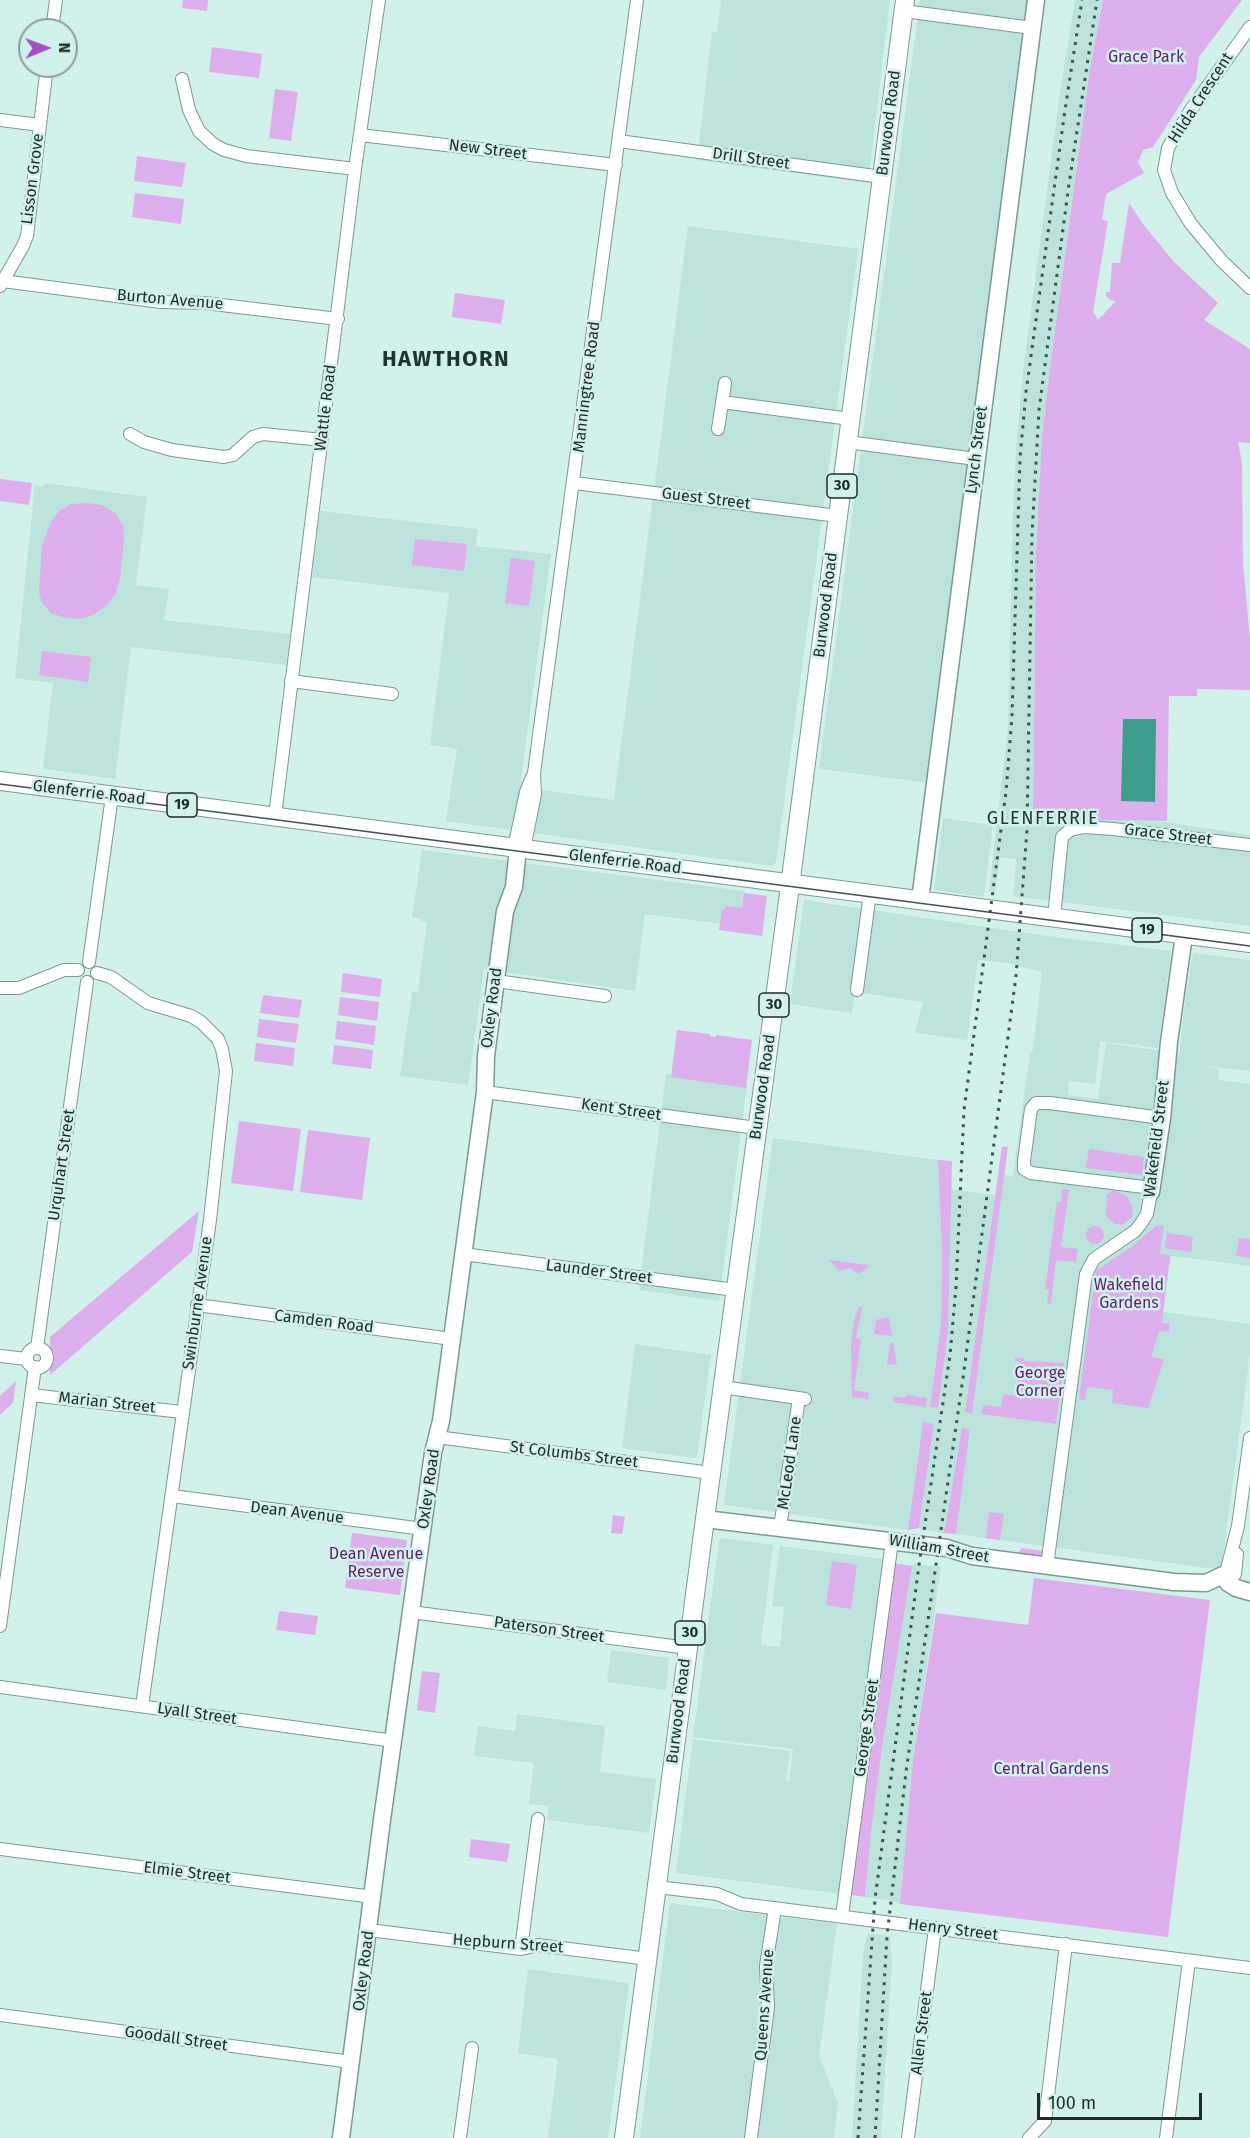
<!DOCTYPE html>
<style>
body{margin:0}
#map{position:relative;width:1250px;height:2138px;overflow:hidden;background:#d2f1ea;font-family:"Fira Sans",sans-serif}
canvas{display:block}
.north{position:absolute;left:18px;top:18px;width:60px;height:60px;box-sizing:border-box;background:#d2f1ea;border:2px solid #8aa29c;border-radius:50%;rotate:89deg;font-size:16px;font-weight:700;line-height:24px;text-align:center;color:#1f2b28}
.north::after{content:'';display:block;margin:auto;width:21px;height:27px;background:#a550be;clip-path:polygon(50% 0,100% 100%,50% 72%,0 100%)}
.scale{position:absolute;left:1037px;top:2093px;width:165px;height:27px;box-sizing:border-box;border:3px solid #1f2b28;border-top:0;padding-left:8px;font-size:18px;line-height:21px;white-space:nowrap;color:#1f2b28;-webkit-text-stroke:4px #d2f1ea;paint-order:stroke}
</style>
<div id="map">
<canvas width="1250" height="2138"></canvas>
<div class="north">N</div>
<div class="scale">100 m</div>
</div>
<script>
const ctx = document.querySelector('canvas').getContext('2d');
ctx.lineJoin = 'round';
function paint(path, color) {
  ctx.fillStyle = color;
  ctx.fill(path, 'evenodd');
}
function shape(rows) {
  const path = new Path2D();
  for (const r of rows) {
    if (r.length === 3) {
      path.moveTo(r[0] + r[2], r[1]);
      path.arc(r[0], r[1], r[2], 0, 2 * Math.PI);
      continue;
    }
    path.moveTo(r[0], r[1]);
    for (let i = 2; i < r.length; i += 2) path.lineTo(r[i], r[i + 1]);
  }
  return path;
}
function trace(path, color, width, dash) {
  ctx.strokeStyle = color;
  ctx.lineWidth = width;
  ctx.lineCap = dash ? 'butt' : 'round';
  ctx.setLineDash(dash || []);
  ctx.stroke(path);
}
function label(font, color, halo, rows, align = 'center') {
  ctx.font = font + ' "Fira Sans",sans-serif';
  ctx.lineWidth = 5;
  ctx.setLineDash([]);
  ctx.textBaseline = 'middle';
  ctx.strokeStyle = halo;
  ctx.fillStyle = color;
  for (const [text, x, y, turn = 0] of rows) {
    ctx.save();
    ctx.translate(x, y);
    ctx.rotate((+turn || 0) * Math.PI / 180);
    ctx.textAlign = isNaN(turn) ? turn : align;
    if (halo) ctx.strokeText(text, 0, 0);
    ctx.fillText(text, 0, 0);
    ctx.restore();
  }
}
const built = shape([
 [721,0,890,0,868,183,697,160,712,32,717,32],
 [920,0,1028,0,929,783,819,769],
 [1075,0,1103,0,1090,69,1050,368,1042,437,1036,552,1033,818,1166,822,1250,835,1250,926,1013,896,1016,859,1000,858,995,892,989,891,1008,726,1013,508,1016,450,1023,371,1060,93],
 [688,226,858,249,776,862,772,866,446,821,457,749,430,745,449,593,312,577,320,511,478,529,476,546,551,554,521,780,541,790,614,800],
 [47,483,147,497,136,585,169,589,164,620,290,634,286,665,131,647,115,779,43,769,53,683,15,678,35,485,40,487],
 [943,818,993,825,984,897,934,890],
 [422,850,744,891,739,926,645,914,635,991,484,969,468,1085,400,1076,412,992,418,992,427,922,421,921,421,919,412,917],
 [804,900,1047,936,1171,951,1158,1048,1100,1041,1095,1084,1069,1081,1068,1095,1098,1099,1106,1043,1178,1053,1179,1058,1185,1003,1193,953,1250,960,1250,1071,1202,1066,1219,1069,1218,1080,1250,1084,1250,1266,1171,1256,1163,1312,1250,1324,1250,1354,1221,1570,956,1534,970,1429,943,1533,921,1529,919,1528,934,1424,923,1422,908,1530,724,1505,773,1138,938,1160,942,1254,941,1324,930,1407,938,1408,948,1331,951,1189,995,1195,965,1411,1004,1175,1013,1176,1030,1052,1032,1052,1033,1049,1042,972,1008,963,978,960,967,1040,915,1033,923,1002,855,992,852,1013,790,1004],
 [666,1074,747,1085,719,1301,639,1290],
 [635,1344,711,1355,697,1456,694,1458,622,1448],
 [722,1538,773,1545,761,1645,780,1647,784,1607,772,1606,780,1546,884,1559,841,1894,676,1873,693,1739,790,1751,786,1781,789,1781,793,1749,693,1737,719,1541],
 [915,1564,941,1567,913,1760,900,1904,894,1901,865,1897,871,1832,882,1748,912,1566],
 [611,1650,669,1658,666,1690,607,1682],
 [517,1714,605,1726,600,1772,656,1779,649,1833,547,1820,549,1806,529,1804,534,1763,474,1756,478,1726,515,1731],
 [670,1903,837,1924,819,2056,838,2103,834,2138,640,2138],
 [868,1933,890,1936,892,1961,881,2138,852,2138,863,1953],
 [528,1969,629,1983,608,2138,548,2138,558,2059,518,2053]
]);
const green = shape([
 [183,0,208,0,207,11,182,8],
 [1103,0,1242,0,1199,57,1196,80,1153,147,1143,150,1138,162,1144,173,1106,194,1102,220,1108,221,1093,312,1098,320,1116,301,1110,300,1106,296,1106,292,1110,292,1112,263,1120,263,1129,203,1143,224,1174,262,1218,303,1204,320,1250,349,1250,443,1238,442,1242,463,1243,563,1250,639,1250,690,1197,689,1197,696,1169,696,1167,821,1033,819,1036,552,1042,437,1050,368,1090,69],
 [212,47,262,54,259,78,209,72],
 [275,89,298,92,291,141,269,138],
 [137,156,186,163,182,187,134,181],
 [135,193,184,199,181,224,132,217],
 [455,293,505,300,501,324,452,317],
 [0,479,32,483,29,505,0,501],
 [87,503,102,505,115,513,123,526,124,541,120,578,116,593,107,605,94,614,81,619,65,618,51,613,42,603,39,592,42,546,51,522,59,511,71,504],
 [415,539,467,544,464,571,412,565],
 [511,558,535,561,529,606,505,603],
 [42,651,91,657,88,682,39,675],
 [744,893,767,896,762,936,719,930,722,909,725,909,725,906,742,908],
 [343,973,382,979,380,997,341,992],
 [263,995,302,1000,299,1018,260,1013],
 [340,997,379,1002,377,1021,338,1015],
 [259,1019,299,1024,296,1043,257,1037],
 [337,1021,376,1026,374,1045,335,1039],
 [677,1030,710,1034,710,1036,715,1037,716,1035,752,1040,746,1088,671,1077],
 [256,1043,295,1048,293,1066,254,1061],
 [334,1045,373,1050,371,1069,332,1064],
 [239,1121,301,1129,293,1191,231,1183],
 [308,1130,370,1138,362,1200,300,1192],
 [1002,1146,1008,1147,972,1413,965,1412],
 [1089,1149,1144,1157,1142,1175,1086,1168],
 [938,1160,952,1161,948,1331,938,1408,930,1407,941,1324,942,1254],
 [1062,1189,1069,1190,1061,1247,1078,1249,1076,1262,1056,1260,1051,1304,1047,1303,1049,1290,1045,1289,1057,1202,1061,1202],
 [1114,1190,1127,1196,1133,1208,1132,1217,1122,1225,1115,1224,1107,1217,1106,1213,1107,1194],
 [199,1211,192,1252,50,1375,50,1337],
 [1157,1225,1164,1226,1160,1254,1170,1255,1162,1323,1170,1324,1169,1332,1159,1331,1151,1357,1164,1359,1148,1408,1112,1403,1113,1390,1087,1387,1085,1400,1079,1399,1096,1271,1135,1244],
 [1095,1235,9],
 [1167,1233,1193,1237,1191,1252,1165,1248],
 [1239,1238,1250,1239,1250,1258,1236,1256],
 [829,1260,868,1265,868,1267,859,1274,850,1268,839,1271],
 [859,1307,862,1307,856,1338,861,1339,854,1390,869,1393,868,1399,852,1397,851,1344,854,1321],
 [889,1317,892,1336,874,1334,876,1320],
 [890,1343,893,1343,897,1365,887,1364],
 [1015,1358,1024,1358,1024,1361,1064,1363,1056,1424,982,1414,983,1405,1001,1407,1003,1394,1017,1396,1020,1362,1015,1361],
 [16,1381,13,1403,0,1415,0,1396],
 [906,1395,927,1398,926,1407,893,1402,894,1396,905,1398],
 [923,1422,934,1424,919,1528,908,1530],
 [962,1428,970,1429,956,1534,943,1533,946,1524],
 [989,1512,1004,1514,1000,1540,986,1538],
 [613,1515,625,1517,622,1534,611,1533],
 [352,1533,407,1540,400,1595,345,1588],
 [1022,1548,1044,1551,1043,1556,1042,1557,1016,1555],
 [832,1561,857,1565,851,1609,826,1605],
 [892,1563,912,1566,882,1748,871,1832,865,1897,847,1894],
 [1034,1578,1210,1600,1168,1937,900,1904,913,1760,936,1613,1028,1625],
 [279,1611,318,1616,315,1635,276,1630],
 [422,1671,440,1673,435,1713,417,1710],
 [471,1839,510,1844,507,1862,469,1857]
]);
const water = shape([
 [1123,719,1156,719,1155,802,1121,801]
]);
const street = shape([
 [904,11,1032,28],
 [1250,27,1190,111,1168,148,1164,170,1172,193,1191,224,1221,260,1250,288],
 [52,30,56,0],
 [182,79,189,110,199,131,213,144,224,150,246,156,355,169],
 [0,120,40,125],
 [360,135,616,165],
 [619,141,882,177],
 [3,281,161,302,205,303,338,319],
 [0,286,23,246,27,236,47,66],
 [722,402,850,419],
 [718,429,725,383],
 [130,434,144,442,172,450,224,457,233,455,253,437,263,434,322,440],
 [848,442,976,459],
 [574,483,838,516],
 [291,681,392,694],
 [275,816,355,169,379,0],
 [514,848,526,792,532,777],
 [524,849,535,794,534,773,637,0],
 [1054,917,1062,837,1070,830,1084,827,1113,829,1250,845],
 [89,962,112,796],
 [97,973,111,977,148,1003,191,1016,201,1022,218,1039,222,1049,226,1071,210,1220,142,1706],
 [496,981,605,996],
 [0,988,19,988,64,970,78,970],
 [857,990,870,893],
 [485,1092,757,1128],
 [1152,1188,1031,1173,1024,1169,1024,1161,1031,1109,1036,1103,1050,1103,1162,1118],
 [463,1254,735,1290],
 [197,1305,452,1339],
 [37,1348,87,982],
 [37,1358,10],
 [0,1356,27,1359],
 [722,1387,805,1399],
 [31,1395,182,1412],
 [437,1437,711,1473],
 [172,1496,423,1529],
 [780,1528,799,1398],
 [1047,1566,1086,1274,1094,1259,1135,1231,1140,1225,1147,1214,1151,1192],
 [1223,1575,1227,1569,1238,1526,1250,1438],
 [1228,1583,1235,1574,1237,1554],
 [411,1612,688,1648],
 [0,1626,35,1367],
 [0,1687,394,1741],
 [0,1849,373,1897],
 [657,1887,717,1894,741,1904,1250,1968],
 [842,1916,892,1541],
 [369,1930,521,1949,538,1945,648,1959],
 [521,1949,538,1819],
 [0,2015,351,2062],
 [460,2138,472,2048],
 [751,2138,768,2007,766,1966,775,1908],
 [908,2138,935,1928],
 [1029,2138,1045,2121,1066,1944],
 [1166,2138,1189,1961]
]);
const secondary = shape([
 [920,900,1036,0],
 [1151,1192,1162,1118,1169,1042,1184,935],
 [705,1519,947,1548,972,1556,1174,1582,1206,1583,1223,1575,1228,1583,1236,1588,1250,1592],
 [341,2138,382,1820,433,1453,441,1421,485,1092,486,1056,505,911,514,887,518,848]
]);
const primary = shape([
 [0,781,1250,943],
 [624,2138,702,1541,790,886,905,0]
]);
const tram = shape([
 [0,784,1250,946]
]);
const rail = shape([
 [858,2138,875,1899,919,1565,950,1355,956,1287,964,1110,1006,792,1012,716,1020,458,1026,392,1065,110,1082,0],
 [875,2138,887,1936,906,1772,963,1378,1016,976,1027,830,1032,534,1039,410,1069,184,1097,0]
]);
const shields = [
 [842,486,30],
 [182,805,30],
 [1147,930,30],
 [774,1005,30],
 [690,1633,30]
];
const shieldNames = [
 ["30",842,486],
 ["19",182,805],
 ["19",1147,930],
 ["30",774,1005],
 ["30",690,1633]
];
const parkNames = [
 ["Grace Park",1146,58],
 ["Wakefield",1129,1286],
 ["Gardens",1129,1304],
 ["George",1040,1374],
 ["Corner",1040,1392],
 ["Dean Avenue",376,1555],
 ["Reserve",376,1573],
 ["Central Gardens",1051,1770]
];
const streetNames = [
 ["Hilda Crescent",1201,98,-57],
 ["Burwood Road",889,123,-83],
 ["New Street",488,150,7],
 ["Drill Street",751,159,8],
 ["Lisson Grove",33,179,-83],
 ["Burton Avenue",170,300,5],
 ["Manningtree Road",587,387,-83],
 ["Wattle Road",326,408,-83],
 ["Lynch Street",977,450,-83],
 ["Guest Street",706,499,7],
 ["Burwood Road",826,605,-83],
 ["Glenferrie Road",89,793,7],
 ["Grace Street",1168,835,7],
 ["Glenferrie Road",625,862,7],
 ["Oxley Road",492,1008,-83],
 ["Burwood Road",763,1087,-82],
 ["Kent Street",621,1110,8],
 ["Wakefield Street",1157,1139,-83],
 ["Urquhart Street",62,1165,-82],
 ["Launder Street",599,1272,7],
 ["Swinburne Avenue",198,1303,-82],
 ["Camden Road",324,1322,7],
 ["Marian Street",107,1403,6],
 ["St Columbs Street",574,1455,7],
 ["McLeod Lane",790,1463,-82],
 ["Oxley Road",429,1489,-82],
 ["Dean Avenue",297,1513,7],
 ["William Street",939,1549,10],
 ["Paterson Street",549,1630,8],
 ["Burwood Road",679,1711,-83],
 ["Lyall Street",197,1714,8],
 ["George Street",867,1728,-82],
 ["Elmie Street",187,1873,7],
 ["Henry Street",953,1930,7],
 ["Hepburn Street",508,1944,4],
 ["Oxley Road",364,1971,-83],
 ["Queens Avenue",765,2005,-86],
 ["Allen Street",922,2033,-83],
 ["Goodall Street",176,2039,8]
];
const neighbourhoodNames = [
 ["GLENFERRIE",1043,819]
];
const districtNames = [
 ["HAWTHORN",446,360]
];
paint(built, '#bce3dc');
paint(green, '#ddafec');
paint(water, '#3e9e8e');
trace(street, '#7c9993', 14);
trace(secondary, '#7c9993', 19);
trace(primary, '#7c9993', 20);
trace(street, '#fff', 12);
trace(secondary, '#fff', 16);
trace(primary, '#fff', 18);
trace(tram, '#41514d', 1.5);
trace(rail, '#41514d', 3, [3, 6]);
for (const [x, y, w] of shields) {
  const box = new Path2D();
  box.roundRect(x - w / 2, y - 12, w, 24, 4.5);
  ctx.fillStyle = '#d2f1ea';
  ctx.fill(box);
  trace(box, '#1f2b28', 1.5);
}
label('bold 15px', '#1f2b28', null, shieldNames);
label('16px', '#5f1d72', '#d2f1ea', parkNames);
label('16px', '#1f2b28', '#d2f1ea', streetNames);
ctx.letterSpacing = '1.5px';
label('18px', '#1c3631', '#d2f1ea', neighbourhoodNames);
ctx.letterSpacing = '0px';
ctx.letterSpacing = '1.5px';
label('bold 22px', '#1c3631', '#d2f1ea', districtNames);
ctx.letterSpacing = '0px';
</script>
